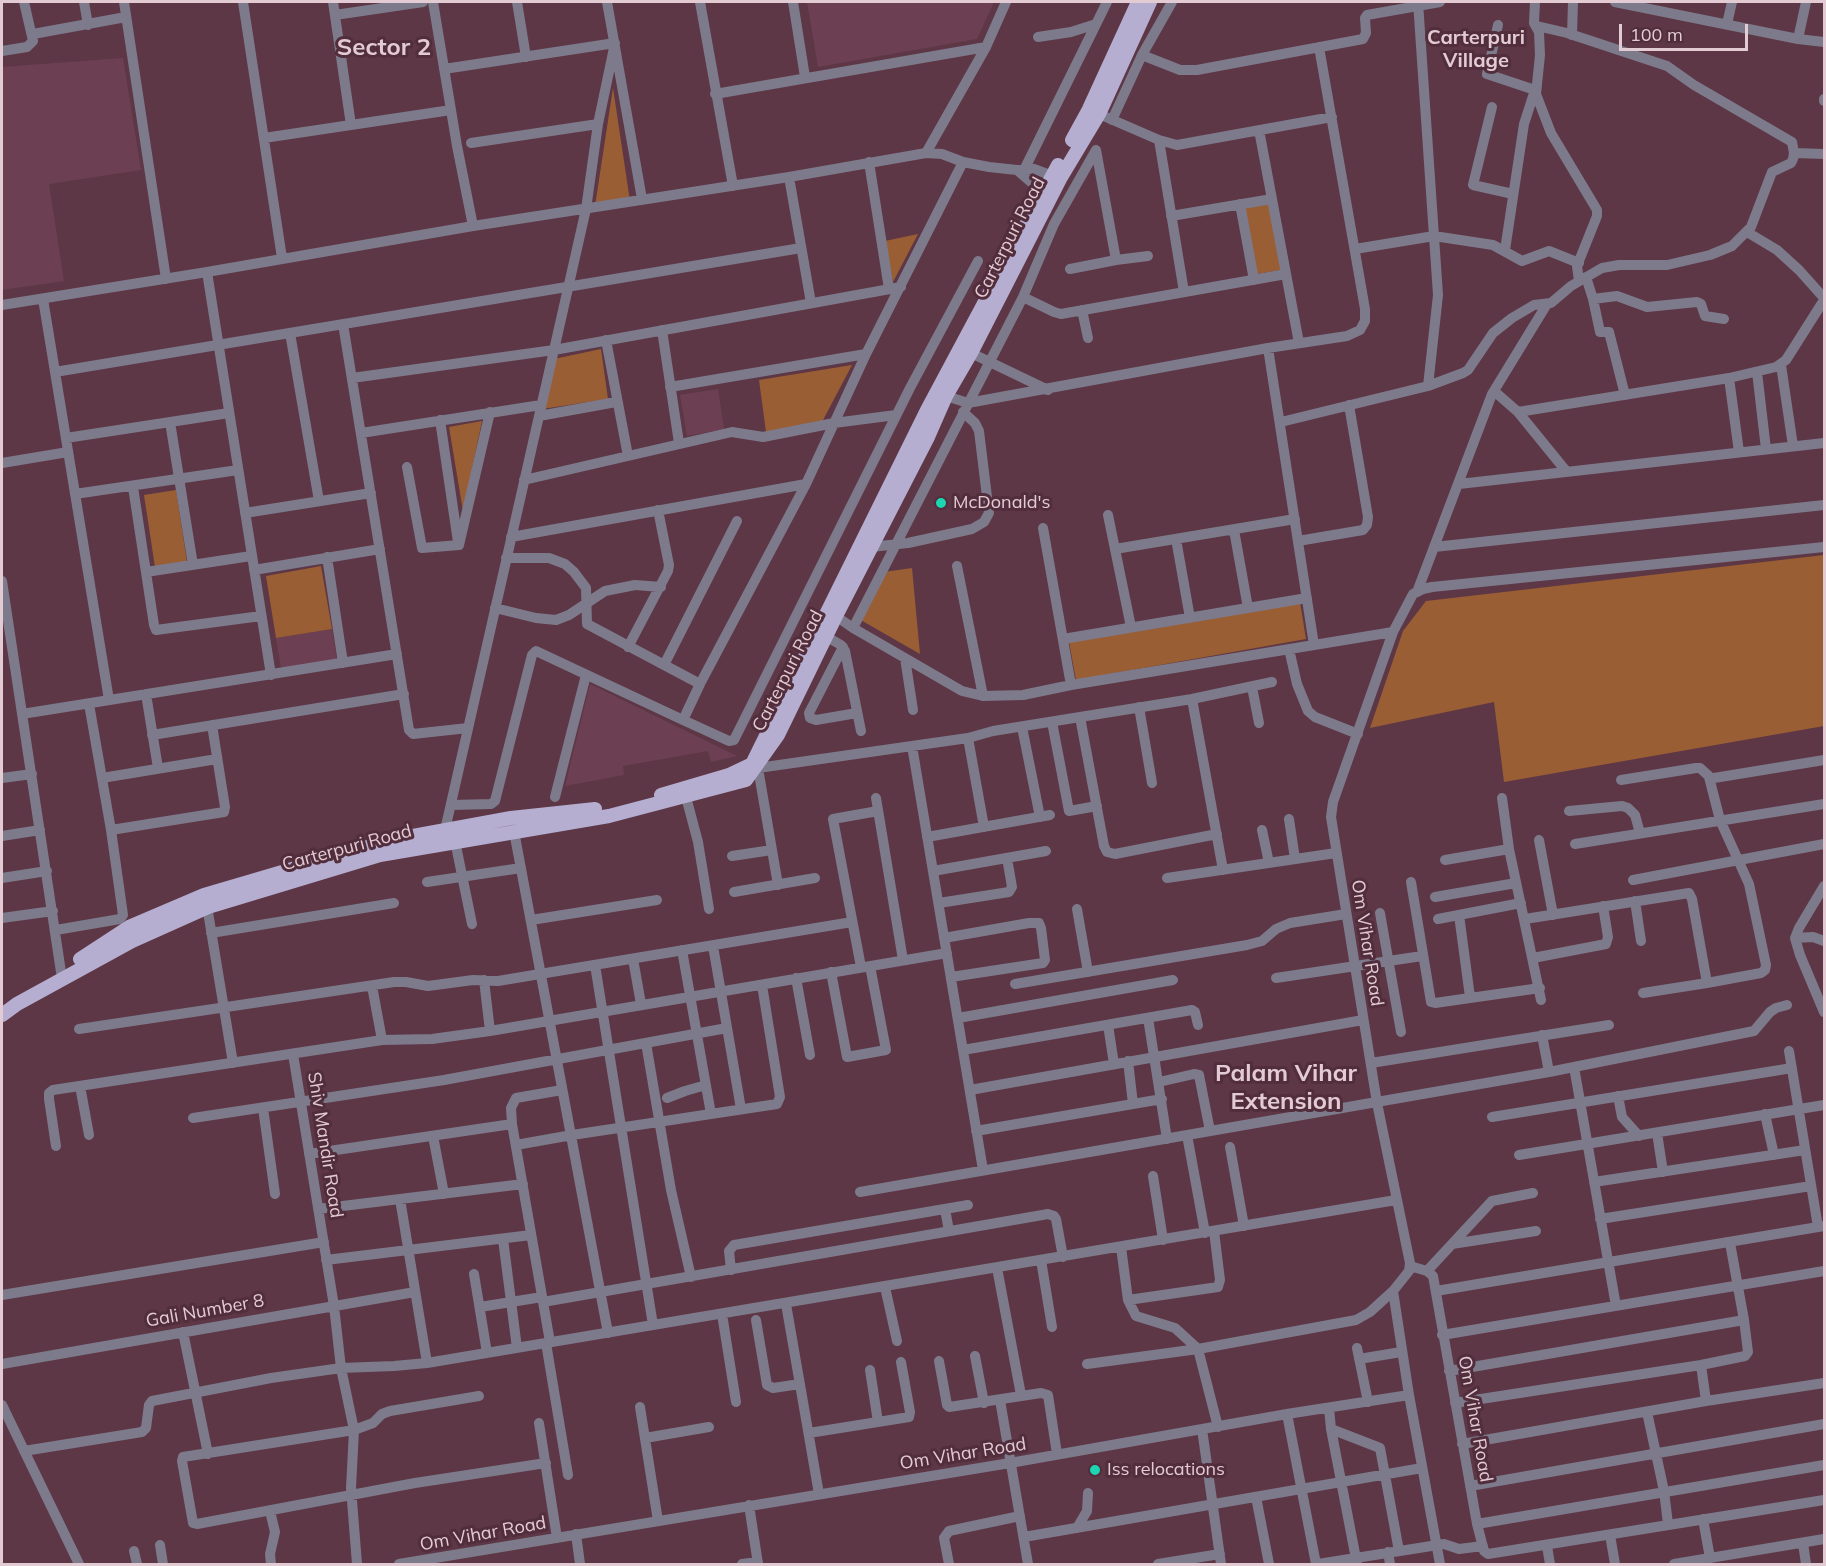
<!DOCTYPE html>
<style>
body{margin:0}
#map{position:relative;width:1826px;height:1566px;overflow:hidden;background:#5d3746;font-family:Mulish,sans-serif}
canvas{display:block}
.frame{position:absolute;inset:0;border:3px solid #e3cbd4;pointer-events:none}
.scale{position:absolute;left:1619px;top:24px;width:129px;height:27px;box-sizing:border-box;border:3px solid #e3cbd4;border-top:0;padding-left:8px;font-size:18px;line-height:21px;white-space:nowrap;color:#e3cbd4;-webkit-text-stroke:4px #522d3c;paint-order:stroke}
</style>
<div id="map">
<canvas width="1826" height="1566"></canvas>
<div class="frame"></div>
<div class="scale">100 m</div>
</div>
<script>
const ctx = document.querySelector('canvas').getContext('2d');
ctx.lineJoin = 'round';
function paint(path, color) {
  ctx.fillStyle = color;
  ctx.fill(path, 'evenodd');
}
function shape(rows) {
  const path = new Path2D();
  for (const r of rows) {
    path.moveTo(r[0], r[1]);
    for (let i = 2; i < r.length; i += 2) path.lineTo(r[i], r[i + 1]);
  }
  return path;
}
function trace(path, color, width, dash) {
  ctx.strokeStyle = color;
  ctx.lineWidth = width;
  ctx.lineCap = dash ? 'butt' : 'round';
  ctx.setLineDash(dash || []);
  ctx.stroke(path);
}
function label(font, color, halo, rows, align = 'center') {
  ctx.font = font + ' Mulish,sans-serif';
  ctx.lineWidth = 6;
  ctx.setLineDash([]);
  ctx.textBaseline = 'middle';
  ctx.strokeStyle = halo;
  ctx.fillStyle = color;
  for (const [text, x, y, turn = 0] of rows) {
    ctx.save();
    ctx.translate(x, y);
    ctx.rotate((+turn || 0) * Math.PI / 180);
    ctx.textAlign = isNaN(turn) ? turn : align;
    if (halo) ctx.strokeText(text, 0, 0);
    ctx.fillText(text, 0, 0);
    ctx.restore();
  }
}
const built = shape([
 [807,2,994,2,977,39,818,67],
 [123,58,141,170,49,184,64,281,2,290,2,67],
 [718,389,724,429,687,436,680,395],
 [332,629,337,660,281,668,276,638],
 [590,684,737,756,711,762,708,751,623,766,624,775,565,786]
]);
const green = shape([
 [613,88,630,201,595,206],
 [1269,203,1281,270,1257,274,1245,208],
 [918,234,893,282,885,241],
 [601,349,608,399,542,409,554,359],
 [852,365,822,422,766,432,759,380],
 [482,421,463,511,449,427],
 [176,490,187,562,155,567,144,495],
 [1824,555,1824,726,1504,782,1494,702,1370,728,1403,631,1426,601],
 [321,566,332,629,276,638,266,576],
 [912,568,920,654,859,619,884,572],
 [1300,602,1306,639,1076,680,1069,642]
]);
const minor = shape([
 [84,2,88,25],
 [124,2,166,279],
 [243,2,282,258],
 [333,2,351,125],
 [433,2,457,146,473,226],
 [517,2,526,57],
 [607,2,642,199],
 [700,2,733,186],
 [793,2,805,77],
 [1418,2,1438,295,1428,386],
 [1535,2,1534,23,1539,32,1540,55,1536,94,1551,133,1597,210,1597,216,1577,266,1579,281],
 [1615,2,1798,39,1824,42],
 [335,15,423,2],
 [1727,24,1732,2],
 [1498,25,1487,74,1535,90,1524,124,1505,250],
 [33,34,126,17],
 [1572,35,1573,2],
 [1038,37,1071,32,1096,24],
 [1798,39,1806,2],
 [2,51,27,47,33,41,24,2],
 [1142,55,1180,70,1197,70,1363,39,1366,33,1365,18,1367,15,1440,2],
 [444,69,615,43,598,124,586,209,445,830],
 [715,94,986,47],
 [1824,99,1824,101],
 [1492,107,1473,185,1513,194],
 [1099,114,1159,140,1177,145,1332,117],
 [1112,120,1142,55,1172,2],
 [1259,130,1299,343],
 [264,138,451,110],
 [1159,140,1184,292],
 [471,143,598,124],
 [926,153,986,47,1006,2],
 [1794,153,1824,154],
 [869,162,889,289],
 [1025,168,1107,2],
 [1017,170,1032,183,1051,194],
 [789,177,811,303],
 [1240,204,1254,280],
 [1171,216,1272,199],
 [1747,232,1777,250,1799,270,1824,298],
 [1355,249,1434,236,1493,245,1522,261,1549,251,1579,263],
 [1116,260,1148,256],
 [1070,269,1116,260,1096,150],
 [207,272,271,675],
 [1586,277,1593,299,1617,296,1647,307,1697,302,1701,304,1705,316,1724,319],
 [1023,297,1054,312,1061,314,1286,274],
 [43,299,109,700],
 [1593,299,1600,332,1609,332,1625,395],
 [2,305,207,272,473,226,789,177,926,153,942,154,963,162,989,167,1017,170,1034,169,1058,178],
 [1082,310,1088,338],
 [343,324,409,730,413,734,468,728],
 [662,330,679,443],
 [290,333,319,501],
 [606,340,628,456],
 [1268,348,1314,645],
 [971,353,1048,390],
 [1781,365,1793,446],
 [55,372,801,248],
 [1757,372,1766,449],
 [352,378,554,350,901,287],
 [1729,378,1739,452],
 [670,387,866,354],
 [1494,391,1518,412,1566,471],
 [946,396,968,403,1268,348,1347,336,1360,330,1365,321,1365,309,1319,47],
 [1518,412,1729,378,1776,367,1786,360,1824,300],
 [539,416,616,402],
 [440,420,458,542],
 [170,422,193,565],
 [1281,422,1428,386,1463,373,1468,370,1493,333,1512,318,1534,305,1551,303,1571,286,1602,268,1619,265,1667,265,1710,255,1732,246,1751,227,1772,172,1791,163,1793,159,1794,153,1792,142,1694,85,1667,66,1567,33,1537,26],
 [361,433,541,405],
 [66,438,229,413],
 [2,463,68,452],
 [407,467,422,548,459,545,490,412],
 [524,480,732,432,763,437,834,423,896,415],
 [1459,484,1824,443],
 [133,487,154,625,156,630,261,616],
 [75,494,238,470],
 [245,513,371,493],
 [1108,515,1131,627],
 [1043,528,1071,685],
 [1234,530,1248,608],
 [511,537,806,484],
 [1176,539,1190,618],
 [1298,541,1363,530,1367,525,1368,517,1349,405],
 [871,547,908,543,972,529,984,522,989,513,979,431,975,423,963,412],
 [1434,547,1824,505],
 [1115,549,1295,519],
 [327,557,343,663],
 [506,558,549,558,565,564,574,572,586,588,587,624,700,684],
 [957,566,983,696],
 [254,570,380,549],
 [146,572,251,556],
 [2,581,61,972],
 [1417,592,1492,394,1547,304],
 [495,608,536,618,556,620,569,615,605,591,635,585,661,587],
 [830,612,853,628,962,691,983,696,1023,695,1071,685,1393,632],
 [853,628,1023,297,1054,224,1096,150],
 [820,633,841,645,845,651,861,731],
 [1063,639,1307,598],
 [628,647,668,571,669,565,658,510],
 [843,647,809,713,810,718,816,720,857,713],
 [1289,649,1297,684,1308,711,1315,717,1358,734],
 [905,658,913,710],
 [664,665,737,521],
 [1252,687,1259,723],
 [146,694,158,768],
 [1192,699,1223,870],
 [1139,707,1152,783],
 [22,714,397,654],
 [1080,717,1104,846,1107,852,1115,854,1217,834],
 [683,720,700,684,806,484,866,354,963,162],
 [1052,722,1069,811,1097,806],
 [1022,727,1040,817],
 [152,735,404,694],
 [968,738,984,827],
 [912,746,983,1170],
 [752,764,758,768,968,738,993,731,1192,699,1272,682],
 [758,768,778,885],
 [2,778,32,774],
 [102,778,217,759],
 [1621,780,1696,768,1700,768,1711,778,1714,778,1824,760],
 [680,791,686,797,698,842,709,909],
 [555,797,586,675],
 [876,798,903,960],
 [1502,798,1509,849,1541,1000],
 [451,805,491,804,495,801,532,655,536,651,683,720,729,741,734,740,910,388,978,261],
 [1569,811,1622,806,1628,808,1635,815,1640,833],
 [1289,819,1295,859],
 [513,826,608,1333],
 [111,830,224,812,225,807,212,725],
 [1262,830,1269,863],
 [2,836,40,830],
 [927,837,1050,815],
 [1539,840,1553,915],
 [455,841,472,924],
 [1575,844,1824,804],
 [732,856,772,850],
 [1445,860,1509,849],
 [933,871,1046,851],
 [2,878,47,871],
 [1167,878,1336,853],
 [1633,880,1824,844],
 [427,882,521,868],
 [1411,882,1431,1002,1435,1003,1540,988],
 [1824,886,1799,928,1795,938,1800,955,1824,1012],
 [734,892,815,878],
 [1435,897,1516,883],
 [206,900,233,1063],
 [1635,901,1641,941],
 [939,903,1009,892,1012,887,1007,858],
 [1077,909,1088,972],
 [1380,913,1401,1032],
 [1459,915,1470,997],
 [2,918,53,911],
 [1438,919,1521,903],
 [1525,919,1689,893,1692,899,1707,983],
 [531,920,657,900],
 [56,930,120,919,123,915,111,830,89,704],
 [211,933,394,903],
 [944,938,1029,923,1039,923,1041,928,1045,960,1043,963,951,977],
 [1795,938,1813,937,1824,941],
 [713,946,741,1109],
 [682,950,711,1114],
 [1533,958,1606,944,1608,937,1603,906],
 [633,959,641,1004],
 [595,965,653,1325],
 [861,967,833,819,878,811],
 [831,972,847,1057,886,1050,870,966],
 [796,978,810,1055],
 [1276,978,1422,956],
 [484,980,490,1031],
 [1015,984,1247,945,1262,941,1276,929,1290,923,1346,914],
 [372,986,382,1040],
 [1643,993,1707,983,1761,973,1765,970,1766,965,1749,884,1720,820,1709,777],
 [958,1018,1173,980],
 [1148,1018,1167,1139],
 [1108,1025,1114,1064],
 [79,1029,394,982,406,982,428,986,473,980,498,981,852,922],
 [1542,1035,1549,1072],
 [646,1043,671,1190,691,1277],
 [963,1050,1192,1010,1195,1012,1198,1025],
 [1789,1051,1818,1227],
 [293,1054,334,1306,341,1368,354,1430,351,1488,357,1564],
 [1128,1061,1133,1104],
 [1371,1063,1609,1025],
 [1574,1067,1616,1306],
 [1159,1082,1194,1074,1199,1075,1210,1131],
 [80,1086,89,1135],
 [970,1090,1363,1020],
 [1618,1096,1622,1117,1639,1136],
 [667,1098,685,1091,706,1085],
 [263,1108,275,1194],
 [1765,1114,1774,1155],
 [1492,1117,1792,1068],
 [193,1118,444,1080,727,1028],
 [976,1131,1162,1099],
 [1657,1133,1663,1172],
 [1187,1135,1205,1233],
 [433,1136,444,1194],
 [516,1145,572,1135,777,1104,780,1097,762,985],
 [56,1146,49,1099,49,1093,53,1090,382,1040,432,1039,490,1031,947,953],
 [1230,1147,1244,1226],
 [309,1154,512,1124],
 [1519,1155,1824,1105],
 [1153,1176,1163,1240],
 [1594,1182,1805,1150],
 [860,1192,1549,1072,1754,1031,1770,1012,1776,1008,1787,1005],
 [400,1199,427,1363],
 [318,1209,523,1184],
 [945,1209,949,1231],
 [1600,1219,1811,1186],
 [503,1239,517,1348],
 [1452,1244,1536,1231],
 [1121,1247,1128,1300,1136,1316,1175,1328,1198,1349],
 [326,1260,531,1235],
 [1041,1260,1052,1327],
 [1410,1266,1427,1271,1433,1276,1477,1524,1484,1551,1488,1554,1824,1500],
 [997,1268,1021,1395],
 [731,1270,729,1251,734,1245,968,1205],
 [1427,1271,1492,1201,1533,1193],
 [474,1274,487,1353],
 [885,1287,897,1341],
 [1393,1291,1409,1395,1440,1564],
 [1436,1291,1824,1226],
 [2,1295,324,1242],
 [1128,1300,1218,1287,1220,1280,1214,1231],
 [543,1302,1048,1214,1054,1216,1056,1219,1063,1257],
 [786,1304,819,1494],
 [480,1307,542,1297],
 [722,1314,736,1402],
 [756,1320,767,1385,773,1388,800,1384],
 [183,1332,208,1454],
 [1442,1335,1824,1271],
 [550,1342,512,1124,511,1108,516,1098,562,1090],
 [546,1343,568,1475],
 [1357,1348,1368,1402],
 [1198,1349,1218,1427],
 [975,1356,984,1403],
 [1359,1359,1401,1352],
 [939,1361,947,1405,949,1407,1041,1393,1048,1395,1057,1454],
 [2,1364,415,1292],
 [1087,1364,1198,1349,1356,1320,1370,1312,1393,1291,1409,1271,1410,1263,1377,1103,1331,817,1333,802,1393,632,1413,594,1423,589,1432,587,1824,547],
 [1701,1365,1706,1401],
 [870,1370,878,1422],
 [1449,1371,1744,1320],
 [479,1396,390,1411,382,1414,373,1423,354,1430,183,1457,182,1461,193,1523,197,1524,415,1483,546,1463],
 [1000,1400,1028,1564],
 [1455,1403,1701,1365,1745,1356,1748,1352,1744,1320,1730,1243],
 [2,1405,79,1564],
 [640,1407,658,1521],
 [1329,1408,1331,1429,1357,1564],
 [1647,1412,1664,1491,1668,1524],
 [1287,1414,1316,1564],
 [539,1423,557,1538],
 [1202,1429,1221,1564],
 [1331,1429,1380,1448,1399,1551],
 [809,1433,909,1417,910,1412,901,1362],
 [645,1438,709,1427],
 [1462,1444,1706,1401,1824,1383],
 [24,1451,142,1432,146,1428,149,1405,152,1401,271,1378,341,1368,394,1366,427,1363,1396,1200],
 [1470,1486,1824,1424],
 [1256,1497,1269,1564],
 [749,1505,758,1564],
 [270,1511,275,1532,270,1554,271,1564],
 [1703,1519,1710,1558],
 [1477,1524,1824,1465],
 [1077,1528,1087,1511,1088,1493],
 [576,1534,580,1564],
 [1610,1535,1615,1564],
 [1024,1537,1422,1468],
 [1803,1543,1806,1564],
 [160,1545,163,1564],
 [1547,1546,1550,1564],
 [134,1551,137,1564],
 [1388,1552,1390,1564],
 [399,1564,1010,1463,1287,1414,1409,1395],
 [742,1564,758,1562],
 [949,1564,944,1538,949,1531,1020,1516],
 [1158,1564,1220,1554],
 [1318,1564,1444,1544,1459,1549,1483,1546],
 [1674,1564,1824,1539]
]);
const major = shape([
 [1072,140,1089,109,1138,2],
 [661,795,729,775,752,764,927,410,1058,165],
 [80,959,129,927,204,895,391,840,511,818,595,809],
 [2,1015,17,1004,132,941,208,907,380,855,609,816,746,780,778,735,836,616,928,437,946,396,971,353,1060,179,1099,114,1150,2]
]);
const markers = [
 [941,503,6,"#1cd5b1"],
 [1095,1470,6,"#1cd5b1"]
];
const streetNames = [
 ["Carterpuri Road",1010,238,-63],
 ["Carterpuri Road",788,671,-63],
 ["Carterpuri Road",347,848,-15],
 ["Om Vihar Road",1367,943,81],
 ["Shiv Mandir Road",325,1145,81],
 ["Gali Number 8",205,1311,-10],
 ["Om Vihar Road",1475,1419,80],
 ["Om Vihar Road",963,1454,-9],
 ["Om Vihar Road",483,1534,-10]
];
const poiNames = [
 ["McDonald's",953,503],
 ["Iss relocations",1107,1470]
];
const neighbourhoodNames = [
 ["Carterpuri",1476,38],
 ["Village",1476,61]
];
const districtNames = [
 ["Sector 2",384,48],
 ["Palam Vihar",1286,1074],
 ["Extension",1286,1102]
];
paint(built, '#6c4052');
paint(green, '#9a5e34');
trace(minor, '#7d7a8b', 10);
trace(major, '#b5aed0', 14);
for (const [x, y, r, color] of markers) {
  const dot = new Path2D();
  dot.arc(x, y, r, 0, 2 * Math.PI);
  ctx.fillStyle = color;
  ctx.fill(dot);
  trace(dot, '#522d3c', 2);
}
label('18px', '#e3cbd4', '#522d3c', streetNames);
label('18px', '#e3cbd4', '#522d3c', poiNames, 'left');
label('bold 20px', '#e3cbd4', '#522d3c', neighbourhoodNames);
label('bold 24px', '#e3cbd4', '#522d3c', districtNames);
</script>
